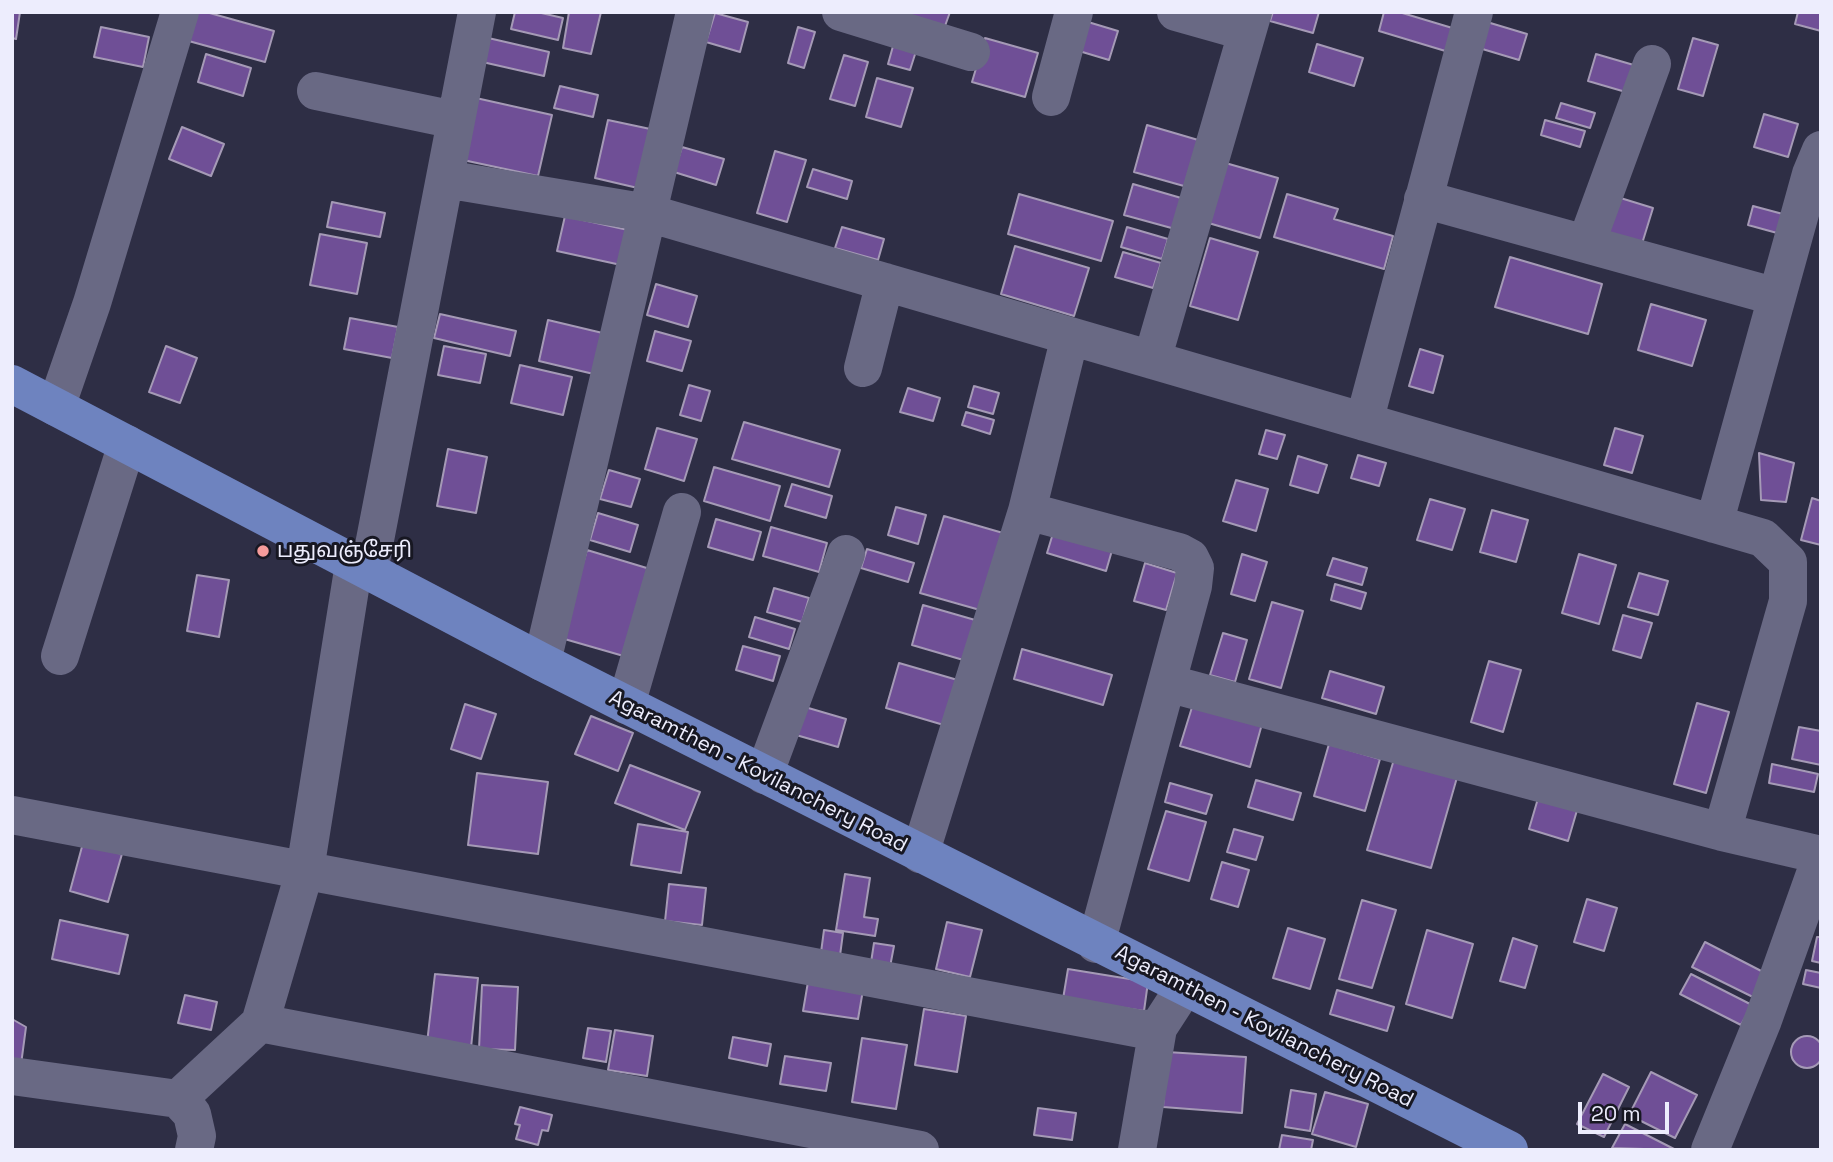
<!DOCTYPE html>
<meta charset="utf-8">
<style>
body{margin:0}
#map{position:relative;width:1833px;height:1162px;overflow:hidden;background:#2e2e45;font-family:"Space Grotesk",sans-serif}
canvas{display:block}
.frame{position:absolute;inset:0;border:14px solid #ededfd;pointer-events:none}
.scale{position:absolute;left:1578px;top:1102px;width:91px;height:32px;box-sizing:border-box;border:4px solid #ededfd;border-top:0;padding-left:9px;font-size:21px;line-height:24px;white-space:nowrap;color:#ededfd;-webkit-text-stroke:5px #171722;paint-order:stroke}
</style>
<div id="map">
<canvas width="1833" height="1162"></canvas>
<div class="frame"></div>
<div class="scale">20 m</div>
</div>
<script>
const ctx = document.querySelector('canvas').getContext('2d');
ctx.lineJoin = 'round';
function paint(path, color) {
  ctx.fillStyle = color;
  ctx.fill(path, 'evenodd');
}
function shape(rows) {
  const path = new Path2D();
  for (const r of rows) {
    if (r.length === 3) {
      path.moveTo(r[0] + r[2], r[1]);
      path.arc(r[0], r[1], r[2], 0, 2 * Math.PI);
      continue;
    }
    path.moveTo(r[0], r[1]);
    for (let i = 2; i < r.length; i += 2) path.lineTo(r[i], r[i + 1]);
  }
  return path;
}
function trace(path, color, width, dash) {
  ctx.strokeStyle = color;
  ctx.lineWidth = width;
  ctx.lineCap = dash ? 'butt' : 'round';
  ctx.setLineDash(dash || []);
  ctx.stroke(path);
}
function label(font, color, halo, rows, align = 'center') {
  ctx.font = font + ' "Space Grotesk","Noto Sans Tamil",sans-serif';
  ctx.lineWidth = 6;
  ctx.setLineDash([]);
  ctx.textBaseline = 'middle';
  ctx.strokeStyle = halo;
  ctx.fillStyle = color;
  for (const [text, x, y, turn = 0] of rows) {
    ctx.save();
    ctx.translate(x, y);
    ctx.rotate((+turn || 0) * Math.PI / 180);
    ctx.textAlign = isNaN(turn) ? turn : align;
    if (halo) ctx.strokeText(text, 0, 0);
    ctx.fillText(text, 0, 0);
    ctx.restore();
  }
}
const building = shape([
 [12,12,20,12,16,39,12,38,12,12],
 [193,12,206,12,274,31,265,62,185,40,193,12],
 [515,12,537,12,563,18,558,40,511,29,515,12],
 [569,12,601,12,591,54,563,48,569,12],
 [898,12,950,12,945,26,898,12],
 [1273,12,1319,12,1313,33,1270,21,1273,12],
 [1384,12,1399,12,1459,30,1452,53,1379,31,1384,12],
 [1798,12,1821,12,1821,31,1795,24,1798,12],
 [715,13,748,22,740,52,706,42,715,13],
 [1088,22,1118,31,1109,60,1079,51,1088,22],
 [1487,22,1527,34,1519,60,1479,48,1487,22],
 [101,27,149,37,143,67,94,57,101,27],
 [798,27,815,32,804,68,788,63,798,27],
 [484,37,549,52,544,76,478,61,484,37],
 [985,38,1038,53,1025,97,972,82,985,38],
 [1693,38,1718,45,1703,96,1678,89,1693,38],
 [895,39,918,45,910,70,888,64,895,39],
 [1317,44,1363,58,1354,86,1309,72,1317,44],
 [206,54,251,68,243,96,198,82,206,54],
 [1596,54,1644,68,1636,95,1588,81,1596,54],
 [844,55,868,62,855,106,830,99,844,55],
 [877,78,913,88,901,127,866,117,877,78],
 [560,86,598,95,593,117,554,108,560,86],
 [476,98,552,115,538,176,463,160,476,98],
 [1561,103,1595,113,1590,128,1556,118,1561,103],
 [1764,114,1798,124,1788,157,1754,147,1764,114],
 [608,120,655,130,642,189,595,178,608,120],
 [1545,120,1585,131,1580,147,1541,135,1545,120],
 [1147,125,1205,142,1191,188,1134,172,1147,125],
 [182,127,224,144,211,176,169,159,182,127],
 [682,147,724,159,716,185,674,172,682,147],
 [775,151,806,160,787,222,757,213,775,151],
 [1222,162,1278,178,1260,238,1205,222,1222,162],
 [813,169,852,181,847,199,807,187,813,169],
 [1133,184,1195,202,1186,232,1124,215,1133,184],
 [1019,194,1113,221,1101,261,1008,234,1019,194],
 [1287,194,1338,209,1334,219,1393,236,1384,269,1274,237,1287,194],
 [1614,196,1653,208,1641,247,1602,235,1614,196],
 [332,202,385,213,380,237,327,227,332,202],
 [1753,206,1794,217,1788,236,1748,225,1753,206],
 [565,216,628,230,621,265,557,251,565,216],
 [842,227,884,239,878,260,835,248,842,227],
 [1127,227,1168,239,1162,259,1121,247,1127,227],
 [320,234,367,243,357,294,310,285,320,234],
 [1210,238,1258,252,1238,320,1190,306,1210,238],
 [1015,246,1089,268,1074,316,1001,294,1015,246],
 [1123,252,1161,263,1153,288,1115,277,1123,252],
 [1510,257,1602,284,1588,334,1495,307,1510,257],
 [656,284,697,296,688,327,647,315,656,284],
 [1651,304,1706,320,1692,366,1638,350,1651,304],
 [440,314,516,331,510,356,434,338,440,314],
 [350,318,398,327,392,358,344,349,350,318],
 [548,320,611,335,602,376,539,361,548,320],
 [655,331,691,341,682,371,647,361,655,331],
 [166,346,197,358,180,403,149,392,166,346],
 [444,346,486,354,480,383,438,375,444,346],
 [1420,349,1443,356,1433,393,1409,386,1420,349],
 [520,365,572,377,563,415,511,403,520,365],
 [689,385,710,391,701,421,680,415,689,385],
 [974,386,999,393,993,414,968,407,974,386],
 [908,388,940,398,933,421,900,412,908,388],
 [966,412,994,420,990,434,962,425,966,412],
 [744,422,840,450,829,487,732,459,744,422],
 [657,428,697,439,684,481,645,469,657,428],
 [1615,428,1643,436,1632,473,1604,465,1615,428],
 [1266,430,1285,435,1277,459,1259,454,1266,430],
 [448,449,487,457,476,513,437,506,448,449],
 [1759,453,1794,463,1786,502,1761,500,1759,453],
 [1358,455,1386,463,1379,486,1351,478,1358,455],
 [1298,456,1327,465,1318,493,1290,485,1298,456],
 [714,467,780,486,770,521,704,501,714,467],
 [609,470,640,479,631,507,600,499,609,470],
 [1236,480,1268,489,1256,531,1223,521,1236,480],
 [792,484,832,496,826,518,785,506,792,484],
 [1812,498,1821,501,1821,545,1801,540,1812,498],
 [1430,499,1465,509,1452,550,1417,540,1430,499],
 [896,507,926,515,918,544,888,535,896,507],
 [1492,510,1528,520,1516,562,1480,552,1492,510],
 [598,513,638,525,630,552,590,540,598,513],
 [944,516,1017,537,994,614,920,593,944,516],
 [716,519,761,532,753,560,708,547,716,519],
 [771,527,827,543,819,572,763,556,771,527],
 [1054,530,1113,547,1106,571,1047,553,1054,530],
 [867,549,914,563,908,582,861,568,867,549],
 [587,550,660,572,634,659,561,638,587,550],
 [1242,554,1267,562,1255,601,1231,594,1242,554],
 [1579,554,1616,565,1599,624,1562,613,1579,554],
 [1333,558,1367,568,1362,585,1327,575,1333,558],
 [1145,563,1177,573,1166,610,1134,601,1145,563],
 [1639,573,1668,581,1658,615,1628,607,1639,573],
 [197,575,229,580,219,637,187,631,197,575],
 [1335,584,1366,593,1361,609,1331,600,1335,584],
 [774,588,809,598,802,622,767,612,774,588],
 [1272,602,1303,611,1281,688,1249,679,1272,602],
 [923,605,989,624,977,664,912,645,923,605],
 [1623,615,1652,623,1641,658,1613,650,1623,615],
 [755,617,795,629,789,649,749,637,755,617],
 [1223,633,1247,640,1235,682,1210,675,1223,633],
 [743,646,780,656,773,681,736,670,743,646],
 [1022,649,1112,675,1103,705,1014,679,1022,649],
 [1489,661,1521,670,1503,732,1471,722,1489,661],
 [899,663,968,683,954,728,886,708,899,663],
 [1330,671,1384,687,1376,714,1322,698,1330,671],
 [1697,703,1729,712,1706,793,1674,784,1697,703],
 [465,704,496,714,481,759,451,749,465,704],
 [1193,704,1262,724,1250,767,1180,746,1193,704],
 [805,707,846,719,838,747,796,735,805,707],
 [591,716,633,733,618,771,575,754,591,716],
 [1799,727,1821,731,1821,765,1792,759,1799,727],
 [1329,744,1380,759,1365,811,1314,796,1329,744],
 [1395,756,1458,774,1431,868,1367,850,1395,756],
 [1772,764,1818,774,1814,792,1769,783,1772,764],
 [630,765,700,792,685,830,615,803,630,765],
 [477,773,548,782,538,854,468,845,477,773],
 [1256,780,1301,793,1293,820,1248,807,1256,780],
 [1170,783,1212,795,1206,814,1165,802,1170,783],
 [1539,795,1578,807,1568,841,1529,829,1539,795],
 [1166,811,1206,822,1189,881,1148,869,1166,811],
 [638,824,688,832,681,873,631,865,638,824],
 [1234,829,1263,837,1256,860,1227,852,1234,829],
 [83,843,122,854,108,902,70,891,83,843],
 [1222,862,1249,870,1238,907,1211,899,1222,862],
 [845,874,870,878,864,917,878,919,875,936,836,930,845,874],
 [669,884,706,888,702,925,665,921,669,884],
 [1587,899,1617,908,1604,951,1574,942,1587,899],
 [1362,900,1396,910,1372,988,1339,979,1362,900],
 [60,920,128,935,119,974,52,959,60,920],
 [947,922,982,930,970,977,936,969,947,922],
 [1288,928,1325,939,1310,989,1273,978,1288,928],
 [824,930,843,933,839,963,820,960,824,930],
 [1427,930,1473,944,1452,1018,1406,1004,1427,930],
 [1817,937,1821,937,1821,963,1812,961,1817,937],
 [1513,938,1537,946,1525,988,1500,981,1513,938],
 [1705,942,1769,975,1757,999,1692,967,1705,942],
 [874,943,894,946,889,972,870,969,874,943],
 [1068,969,1148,982,1144,1011,1063,999,1068,969],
 [1806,970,1821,973,1821,988,1803,984,1806,970],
 [435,974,478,978,471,1048,427,1043,435,974],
 [1691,974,1752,1005,1741,1025,1680,994,1691,974],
 [808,982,863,990,858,1019,803,1011,808,982],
 [482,985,518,987,515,1050,479,1049,482,985],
 [1337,990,1394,1007,1387,1031,1330,1014,1337,990],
 [185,995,217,1002,211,1030,178,1023,185,995],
 [924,1009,966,1016,957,1072,915,1065,924,1009],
 [12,1019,26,1027,20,1072,12,1072,12,1019],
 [588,1028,611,1031,606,1062,583,1058,588,1028],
 [615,1030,653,1036,647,1076,608,1070,615,1030],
 [1807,1052,16],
 [733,1037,771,1044,767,1066,729,1058,733,1037],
 [862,1038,907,1045,896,1109,852,1102,862,1038],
 [1167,1052,1246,1057,1242,1113,1163,1107,1167,1052],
 [785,1056,831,1063,826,1091,780,1084,785,1056],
 [1651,1072,1697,1095,1675,1138,1629,1115,1651,1072],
 [1603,1074,1629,1087,1604,1137,1577,1124,1603,1074],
 [1291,1090,1316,1094,1310,1131,1285,1127,1291,1090],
 [1325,1092,1368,1104,1356,1147,1312,1134,1325,1092],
 [520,1107,552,1115,548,1131,542,1130,538,1145,516,1139,520,1125,515,1124,520,1107],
 [1038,1108,1076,1113,1072,1140,1034,1135,1038,1108],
 [1625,1124,1676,1150,1612,1148,1625,1124],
 [1282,1135,1313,1140,1311,1150,1279,1150,1282,1135]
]);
const minor = shape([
 [841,12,971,52],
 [1176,12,1247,32],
 [316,91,455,120],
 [1051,97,1074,12],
 [445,179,648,213,1763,538,1788,562,1788,601,1722,832,1821,855],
 [1423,199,1777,297],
 [1586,244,1652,64],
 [1152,360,1253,12],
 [863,368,885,282],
 [56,407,92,303,180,12],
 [1364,422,1474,12],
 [1027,511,1179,552,1190,558,1195,568,1193,586,1096,944],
 [1714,524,1811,174,1821,150],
 [354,564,305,870,260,1023,920,1150],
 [369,571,477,12],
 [60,656,127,444],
 [542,662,695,12],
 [1167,683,1722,832],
 [626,705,682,512],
 [764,775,846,554],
 [12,815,1141,1029,1158,1028,1184,988],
 [920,854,1027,511,1070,336],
 [12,1076,178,1099,192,1114,197,1136,194,1150],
 [178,1099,260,1023],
 [1137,1150,1158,1028],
 [1710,1150,1763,1020,1821,857]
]);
const major = shape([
 [12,384,542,662,1509,1150]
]);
const markers = [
 [263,551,7,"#f59b9b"]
];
const poiNames = [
 ["பதுவஞ்சேரி",277,551]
];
const streetNames = [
 ["Agaramthen - Kovilanchery Road",758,772,27],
 ["Agaramthen - Kovilanchery Road",1264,1027,27]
];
paint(building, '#6f4f96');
trace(building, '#a59ab6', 2);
trace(minor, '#696984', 38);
trace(major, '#6e83bf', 38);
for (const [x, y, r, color] of markers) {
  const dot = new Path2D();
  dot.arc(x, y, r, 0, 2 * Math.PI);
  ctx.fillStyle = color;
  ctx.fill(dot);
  trace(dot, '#171722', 2.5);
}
label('21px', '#ededfd', '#171722', poiNames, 'left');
label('21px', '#ededfd', '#171722', streetNames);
</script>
